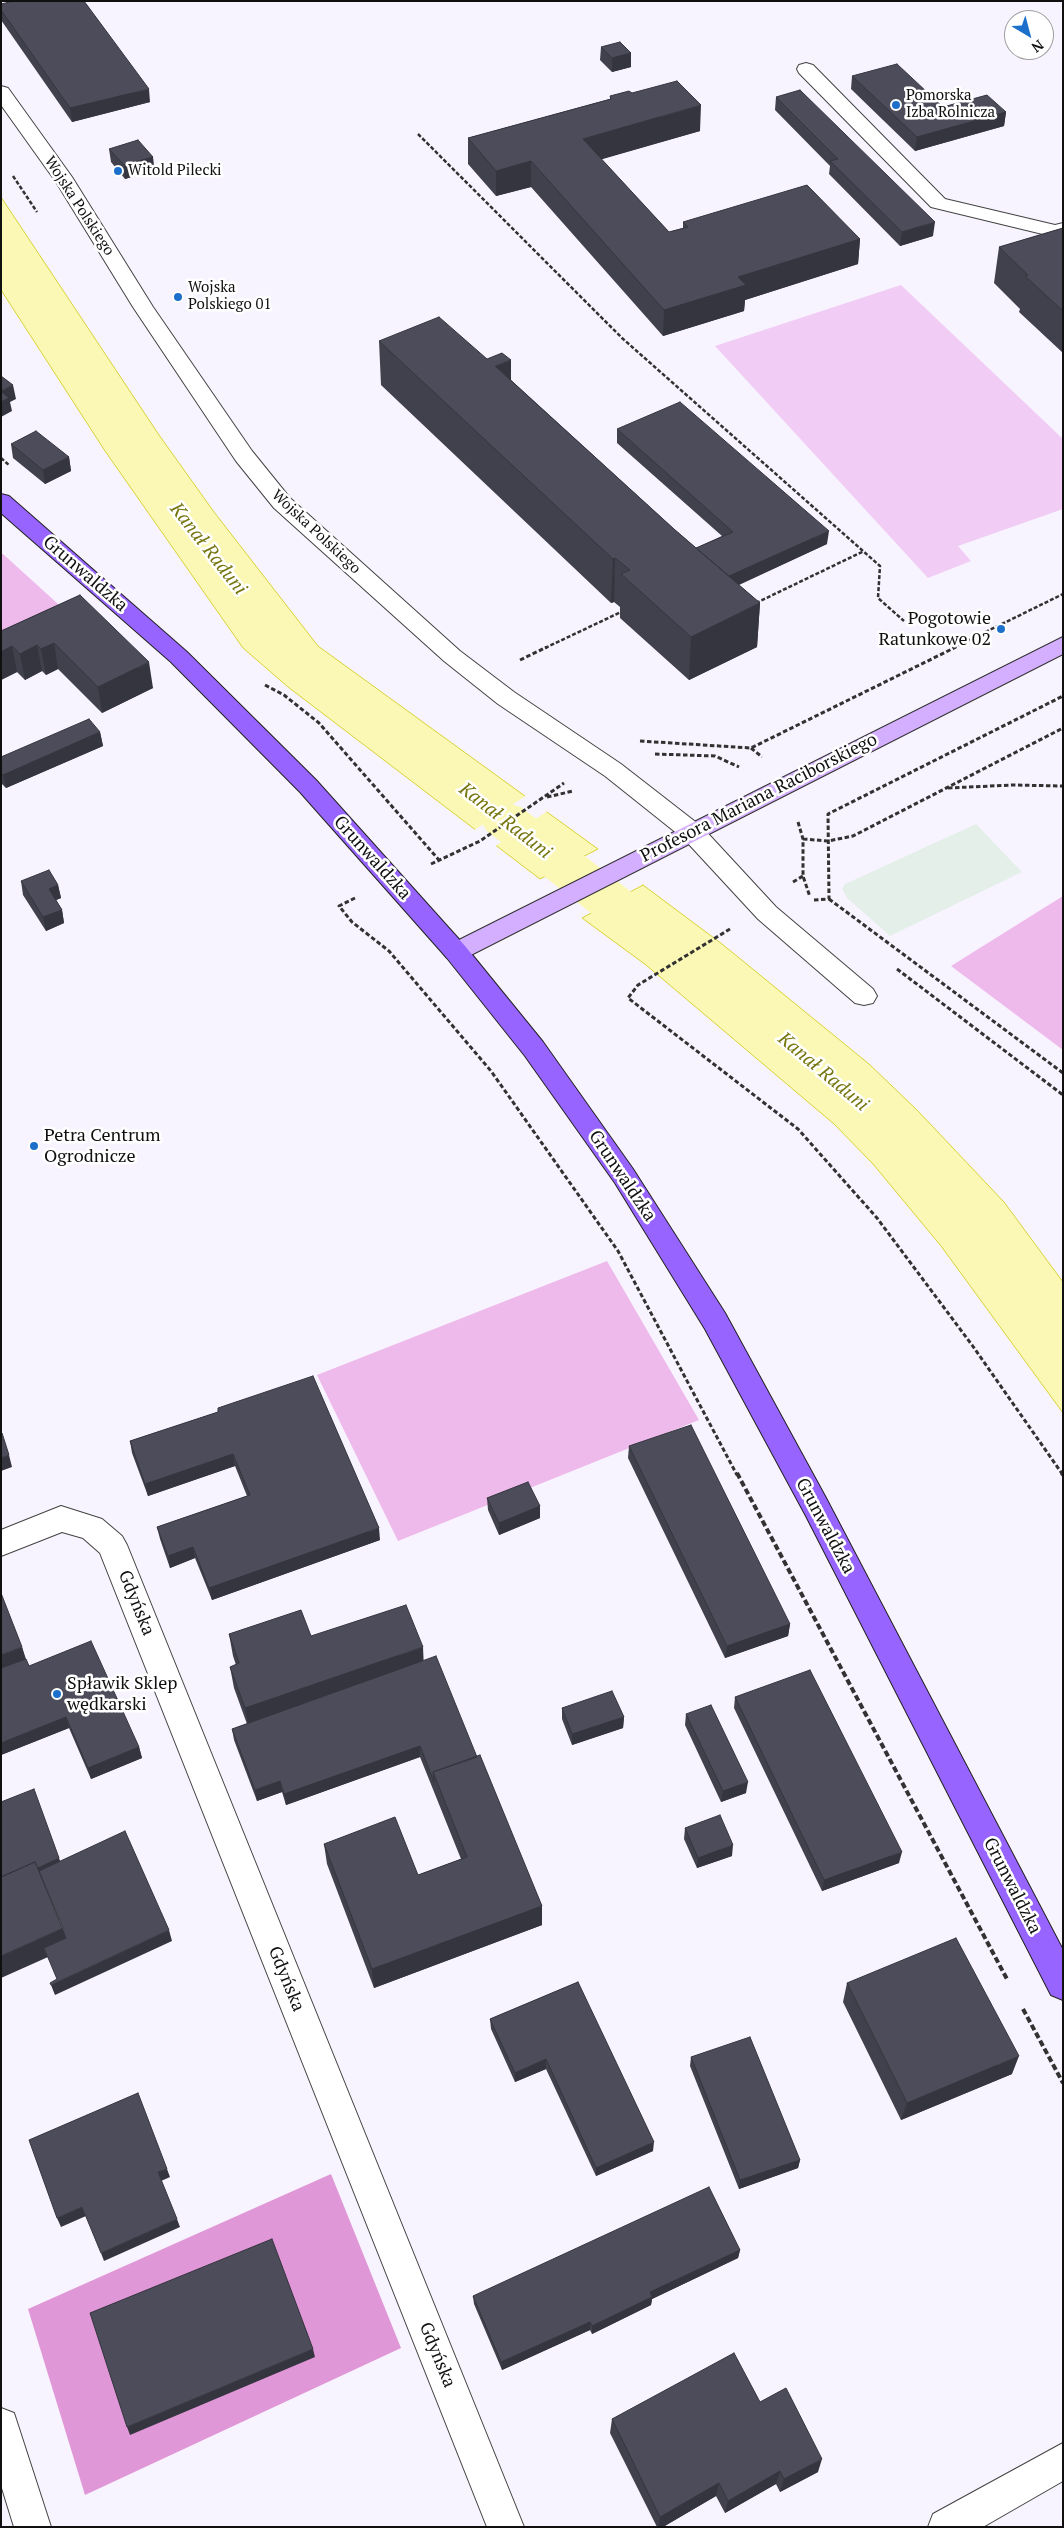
<!DOCTYPE html>
<meta charset="utf-8">
<style>
body{margin:0}
#map{position:relative;width:1064px;height:2528px;overflow:hidden;background:#f8f4ff;font-family:"PT Serif",serif}
canvas{display:block}
.frame{position:absolute;inset:0;border:2px solid #101010;pointer-events:none}
.north{position:absolute;left:1004px;top:10px;width:50px;height:50px;box-sizing:border-box;background:#fff;border:1px solid #9f9f9f;border-radius:50%;rotate:143deg;font-size:14px;font-weight:700;line-height:20px;text-align:center;color:#101010}
.north::after{content:'';display:block;margin:auto;width:18px;height:22px;background:#1c70cc;clip-path:polygon(50% 0,100% 100%,50% 72%,0 100%)}
</style>
<div id="map">
<canvas width="1064" height="2528"></canvas>
<div class="frame"></div>
<div class="north">N</div>
</div>
<script>
const ctx = document.querySelector('canvas').getContext('2d');
ctx.lineJoin = 'round';
function paint(path, color) {
  ctx.fillStyle = color;
  ctx.fill(path, 'evenodd');
}
function shape(rows) {
  const path = new Path2D();
  for (const r of rows) {
    path.moveTo(r[0], r[1]);
    for (let i = 2; i < r.length; i += 2) path.lineTo(r[i], r[i + 1]);
  }
  return path;
}
function trace(path, color, width, dash) {
  ctx.strokeStyle = color;
  ctx.lineWidth = width;
  ctx.lineCap = dash ? 'butt' : 'round';
  ctx.setLineDash(dash || []);
  ctx.stroke(path);
}
function label(font, color, halo, rows, align = 'center') {
  ctx.font = font + ' "PT Serif",serif';
  ctx.lineWidth = 5;
  ctx.setLineDash([]);
  ctx.textBaseline = 'middle';
  ctx.strokeStyle = halo;
  ctx.fillStyle = color;
  for (const [text, x, y, turn = 0] of rows) {
    ctx.save();
    ctx.translate(x, y);
    ctx.rotate((+turn || 0) * Math.PI / 180);
    ctx.textAlign = isNaN(turn) ? turn : align;
    if (halo) ctx.strokeText(text, 0, 0);
    ctx.fillText(text, 0, 0);
    ctx.restore();
  }
}
const industrial = shape([
 [976,824,1022,872,890,936,847,898,842,889,845,884]
]);
const green = shape([
 [3,554,79,623,1,659,1,555],
 [1063,896,1063,1050,951,966],
 [607,1261,699,1420,398,1541,317,1375]
]);
const forest = shape([
 [331,2174,401,2348,85,2495,28,2309]
]);
const pitch = shape([
 [901,285,1063,439,1063,509,958,546,971,561,928,578,715,346]
]);
const water = shape([
 [1,197,159,435,214,512,318,646,598,849,540,879,288,687,243,648,105,451,1,290,1,197],
 [643,885,722,944,869,1064,917,1110,1004,1202,1063,1282,1063,1413,941,1246,873,1164,834,1124,795,1091,646,965,582,918,643,885]
]);
const pier = shape([
 [527,795,549,810,494,847,473,831]
]);
const canal = shape([
 [504,802,521,807,690,937,698,950,690,963,672,969,654,963,487,831,479,819,487,807,504,802]
]);
const pathFar2 = shape([
 [418,134,622,338,880,566,878,598,904,621],
 [13,176,37,212],
 [1,458,10,466],
 [756,603,864,551],
 [545,648,621,612],
 [953,648,1063,594]
]);
const pathFar1 = shape([
 [520,660,547,647],
 [265,685,284,695,319,723,439,860],
 [640,741,751,748,956,647],
 [751,748,762,757],
 [655,754,715,756,739,767],
 [948,788,1013,785,1063,786],
 [547,797,573,791],
 [798,822,803,839,803,876,810,897],
 [803,839,828,841,853,836,1063,728],
 [431,864,480,841,564,783],
 [793,882,803,876],
 [355,898,339,906,352,922,389,951,491,1071,618,1251,737,1475],
 [829,899,1063,1073],
 [814,900,829,899,828,814,1063,696],
 [730,929,638,985,628,998,798,1129,877,1218,972,1345,1063,1475],
 [897,969,1063,1095]
]);
const path = shape([
 [737,1473,1008,1981],
 [1062,1473,1063,1475],
 [1023,2009,1063,2083]
]);
const service = shape([
 [806,63,813,65,945,199,1055,225,1063,223,1063,235,1055,237,931,207,799,73,797,69,799,65,806,63],
 [693,824,702,827,776,907,873,989,877,996,873,1003,864,1005,855,1003,758,919,684,839,681,833,684,827,693,824]
]);
const minor = shape([
 [61,1506,102,1519,122,1536,127,1545,524,2527,487,2527,100,1553,83,1538,62,1532,1,1556,1,1530,61,1506],
 [1,2408,14,2413,51,2527,14,2527,1,2485,1,2408],
 [1063,2443,1063,2481,983,2527,928,2527,933,2514,1063,2443]
]);
const tertiary = shape([
 [1,86,8,88,72,177,153,307,252,451,290,498,460,651,514,692,621,764,702,827,705,833,702,839,693,842,684,839,605,776,498,704,444,661,274,508,236,461,133,307,56,182,1,105,1,86]
]);
const secondary = shape([
 [1063,637,1063,654,465,958,456,961,447,958,443,952,447,946,1063,637]
]);
const primary = shape([
 [1,494,9,496,187,652,316,780,465,946,543,1042,633,1169,725,1313,826,1498,1063,1950,1063,2000,1051,1995,806,1516,705,1329,615,1183,525,1056,447,958,300,792,171,662,1,513,1,494]
]);
const wall = shape([
 [1,4,150,102,72,122,1,20],
 [601,47,631,53,631,67,612,72,600,60],
 [852,76,943,107,1006,112,1004,126,915,151,851,89],
 [610,96,700,131,601,159,669,232,683,228,683,222,860,239,858,264,745,300,744,311,663,336,531,187,496,196,468,164,468,138,610,99],
 [776,97,933,236,900,246,829,174,830,166,775,110],
 [109,149,153,157,154,170,125,179,111,162],
 [1063,228,1063,353,1019,312,1020,309,994,283,999,247],
 [379,341,511,380,674,529,696,548,722,536,617,443,617,429,827,544,739,585,760,603,757,647,689,680,620,618,620,607,614,602,611,603,381,385],
 [11,444,69,457,71,471,45,484,13,458],
 [80,595,153,688,102,713,58,669,46,675,42,671,25,680,17,672,1,680,1,631],
 [100,732,103,746,6,788,1,783,1,757],
 [21,881,58,885,61,898,56,900,62,910,64,923,46,931,23,895],
 [218,1412,380,1540,212,1600,195,1558,170,1568,160,1539,157,1527,247,1496,235,1466,148,1496,132,1453,130,1441],
 [629,1446,790,1624,788,1636,725,1658,628,1458],
 [487,1498,540,1506,540,1518,499,1535,488,1510],
 [229,1634,311,1636,424,1661,477,1757,542,1906,542,1925,374,1988,327,1864,324,1844,418,1875,461,1859,420,1757,286,1805,282,1792,257,1801,234,1740,232,1729,247,1724,234,1688,230,1667,236,1665,233,1656],
 [22,1647,26,1659,29,1666,139,1747,142,1758,91,1779,69,1728,1,1755],
 [735,1697,899,1863,822,1891,734,1708],
 [562,1708,624,1717,623,1728,572,1745,562,1719],
 [686,1714,746,1793,721,1802,685,1725],
 [685,1828,732,1856,697,1868,684,1839],
 [578,1982,653,2151,596,2176,546,2069,515,2082,491,2029,490,2019],
 [847,1983,1012,2074,901,2120,843,2002],
 [691,2057,800,2160,798,2168,739,2189,690,2066],
 [740,2250,738,2258,652,2299,651,2305,592,2334,590,2330,502,2370,474,2304,473,2296],
 [760,2402,818,2472,780,2492,776,2484,725,2513,716,2496,663,2527,657,2527,610,2433,612,2419]
]);
const shadedWall = shape([
 [631,53,631,67,612,72,612,58],
 [149,89,150,102,72,122,70,108],
 [701,105,700,131,582,165,583,139],
 [1006,112,1004,126,915,151,917,137],
 [153,157,154,170,125,179,124,165],
 [531,161,531,187,496,196,496,171],
 [935,222,933,236,900,246,902,232],
 [860,239,858,264,745,300,744,311,663,336,664,310,738,277],
 [511,360,511,404,495,366],
 [13,385,16,399,10,402,12,411,1,417,1,391],
 [69,457,71,471,45,484,43,470],
 [829,531,827,544,703,601,704,587],
 [615,558,614,602,611,603,613,559],
 [760,603,757,647,689,680,691,637],
 [54,643,58,669,46,675,41,649],
 [37,645,42,671,25,680,20,654],
 [12,646,17,672,1,680,1,652],
 [149,662,153,688,102,713,98,687],
 [100,732,103,746,6,788,3,775],
 [58,885,61,898,51,902,49,889],
 [62,910,64,923,46,931,43,917],
 [233,1454,235,1466,148,1496,145,1484],
 [9,1455,12,1467,1,1471,1,1458],
 [540,1506,540,1518,499,1535,499,1523],
 [379,1528,380,1540,212,1600,209,1588],
 [193,1547,195,1558,170,1568,168,1556],
 [790,1624,788,1636,725,1658,727,1646],
 [22,1647,28,1669,1,1680,1,1655],
 [423,1647,424,1669,249,1729,245,1708],
 [66,1717,69,1728,1,1755,1,1743],
 [624,1717,623,1728,572,1745,572,1734],
 [420,1746,420,1757,286,1805,284,1794],
 [139,1747,142,1758,91,1779,88,1768],
 [280,1781,282,1792,257,1801,255,1790],
 [748,1782,746,1793,721,1802,723,1791],
 [733,1845,732,1856,697,1868,698,1858],
 [902,1852,899,1863,822,1891,824,1880],
 [59,1858,63,1869,1,1884],
 [542,1906,542,1925,374,1988,372,1969],
 [63,1928,70,1948,44,1948,48,1957,1,1978,1,1956],
 [169,1930,172,1941,55,1995,51,1985],
 [1019,2056,1012,2074,901,2120,907,2103],
 [546,2059,546,2069,515,2082,515,2073],
 [654,2142,653,2151,596,2176,596,2168],
 [800,2160,798,2168,739,2189,740,2180],
 [167,2169,170,2177,161,2181,158,2172],
 [82,2207,86,2216,61,2227,57,2218],
 [177,2219,180,2227,104,2261,101,2253],
 [740,2250,738,2258,652,2299,651,2305,592,2334,592,2326,650,2292],
 [590,2322,590,2330,502,2370,501,2362],
 [313,2349,315,2357,130,2435,127,2427],
 [822,2459,818,2472,780,2492,784,2479],
 [780,2471,776,2484,725,2513,728,2501],
 [719,2483,716,2496,663,2527,659,2527,660,2517]
]);
const building = shape([
 [14,1,84,1,149,89,70,108,1,10,1,4,14,1],
 [620,42,631,53,612,58,601,47,620,42],
 [897,64,943,107,987,95,1006,112,917,137,852,76,897,64],
 [677,81,701,105,583,139,669,232,688,227,683,222,807,185,860,239,738,277,746,285,664,310,531,161,496,171,468,138,611,99,610,96,629,91,632,93,677,81],
 [800,90,935,222,902,232,830,161,838,159,776,97,800,90],
 [138,140,153,157,124,165,109,149,138,140],
 [1063,228,1063,311,1025,276,1028,275,999,247,1063,228],
 [439,317,487,359,502,353,511,360,495,366,674,529,760,603,691,637,621,574,630,570,615,558,613,559,379,341,439,317],
 [1,376,13,385,1,391,1,376],
 [1,391,9,398,1,402,1,391],
 [680,402,829,531,729,576,696,548,733,532,617,429,680,402],
 [36,431,69,457,43,470,11,444,36,431],
 [80,595,149,662,98,687,54,643,41,649,37,645,20,654,12,646,1,652,1,631,80,595],
 [89,719,100,732,3,775,1,773,1,757,89,719],
 [49,870,58,885,49,889,62,910,43,917,21,881,49,870],
 [313,1376,379,1528,209,1588,193,1547,168,1556,157,1527,250,1495,233,1454,145,1484,130,1441,218,1412,218,1408,313,1376],
 [691,1425,790,1624,727,1646,629,1446,691,1425],
 [1,1433,2,1433,9,1455,1,1458,1,1433],
 [528,1482,540,1506,499,1523,487,1498,528,1482],
 [1,1593,22,1647,1,1655,1,1593],
 [406,1605,423,1647,245,1708,230,1667,239,1663,229,1634,301,1610,311,1636,406,1605],
 [91,1641,139,1747,88,1768,66,1717,1,1743,1,1668,26,1659,29,1666,91,1641],
 [436,1656,477,1757,433,1772,434,1782,420,1746,284,1794,280,1781,255,1790,232,1729,436,1656],
 [810,1670,902,1852,824,1880,735,1697,810,1670],
 [612,1691,624,1717,572,1734,562,1708,612,1691],
 [711,1705,748,1782,723,1791,686,1714,711,1705],
 [480,1755,542,1906,372,1969,324,1844,395,1817,418,1875,467,1857,433,1772,480,1755],
 [34,1789,59,1858,38,1868,35,1862,1,1877,1,1802,34,1789],
 [720,1815,733,1845,698,1858,685,1828,720,1815],
 [125,1831,169,1930,51,1985,50,1983,57,1979,44,1948,66,1938,39,1871,125,1831],
 [35,1862,63,1928,1,1956,1,1877,35,1862],
 [956,1938,1019,2056,907,2103,847,1983,956,1938],
 [578,1982,654,2142,596,2168,546,2059,515,2073,490,2019,578,1982],
 [750,2037,800,2160,740,2180,691,2057,750,2037],
 [138,2093,167,2169,158,2172,177,2219,101,2253,82,2207,57,2218,29,2140,138,2093],
 [709,2187,740,2250,650,2292,652,2297,592,2326,590,2322,501,2362,473,2296,709,2187],
 [272,2239,313,2349,127,2427,90,2313,272,2239],
 [734,2353,760,2402,786,2388,822,2459,784,2479,780,2471,728,2501,719,2483,660,2517,612,2419,734,2353]
]);
const markers = [
 [896,105,5,"#1c70cc"],
 [118,171,5,"#1c70cc"],
 [178,297,5,"#1c70cc"],
 [1001,629,5,"#1c70cc"],
 [34,1146,5,"#1c70cc"],
 [57,1694,5,"#1c70cc"]
];
const farPoinames = [
 ["Pomorska",906,96],
 ["Izba Rolnicza",906,113],
 ["Witold Pilecki",128,171],
 ["Wojska",188,288],
 ["Polskiego 01",188,305]
];
const farStreetnames = [
 ["Wojska Polskiego",79,206,57],
 ["Wojska Polskiego",316,532,43]
];
const streetNames = [
 ["Grunwaldzka",85,574,41],
 ["Profesora Mariana Raciborskiego",759,798,-27],
 ["Grunwaldzka",372,858,48],
 ["Grunwaldzka",622,1176,56],
 ["Grunwaldzka",825,1526,62],
 ["Gdyńska",136,1603,68],
 ["Grunwaldzka",1012,1886,63],
 ["Gdyńska",286,1979,68],
 ["Gdyńska",437,2355,68]
];
const poiNames = [
 ["Pogotowie",991,619,"right"],
 ["Ratunkowe 02",991,640,"right"],
 ["Petra Centrum",44,1136],
 ["Ogrodnicze",44,1157],
 ["Spławik Sklep",67,1684],
 ["wędkarski",67,1705]
];
const waterNames = [
 ["Kanał Raduni",208,549,52],
 ["Kanał Raduni",505,821,38],
 ["Kanał Raduni",823,1072,40]
];
paint(industrial, '#e5efe9');
paint(green, '#eeb9eb');
paint(forest, '#e097d7');
paint(pitch, '#f1ccf4');
paint(water, '#fbf7b4');
trace(water, '#d7d335', 1);
paint(pier, '#f8f4ff');
paint(canal, '#fbf7b4');
trace(service, '#434343', 2);
trace(minor, '#434343', 2);
trace(tertiary, '#434343', 2);
trace(secondary, '#323232', 2);
trace(primary, '#212121', 2);
trace(pathFar2, '#323232', 2.5, [4, 2]);
trace(pathFar1, '#323232', 3, [4.5, 2.5]);
trace(path, '#323232', 4, [6, 3]);
paint(service, '#fff');
paint(minor, '#fff');
paint(tertiary, '#fff');
paint(secondary, '#d4afff');
paint(primary, '#9764ff');
paint(wall, '#41414d');
paint(shadedWall, '#35353f');
paint(building, '#4c4c5a');
trace(building, '#35353f', 1);
for (const [x, y, r, color] of markers) {
  const dot = new Path2D();
  dot.arc(x, y, r, 0, 2 * Math.PI);
  ctx.fillStyle = color;
  ctx.fill(dot);
  trace(dot, '#fff', 2);
}
label('15px', '#101010', '#fff', farPoinames, 'left');
label('15px', '#101010', '#fff', farStreetnames);
label('18px', '#101010', '#fff', streetNames);
label('18px', '#101010', '#fff', poiNames, 'left');
label('italic 19px', '#76760f', '#fff', waterNames);
</script>
